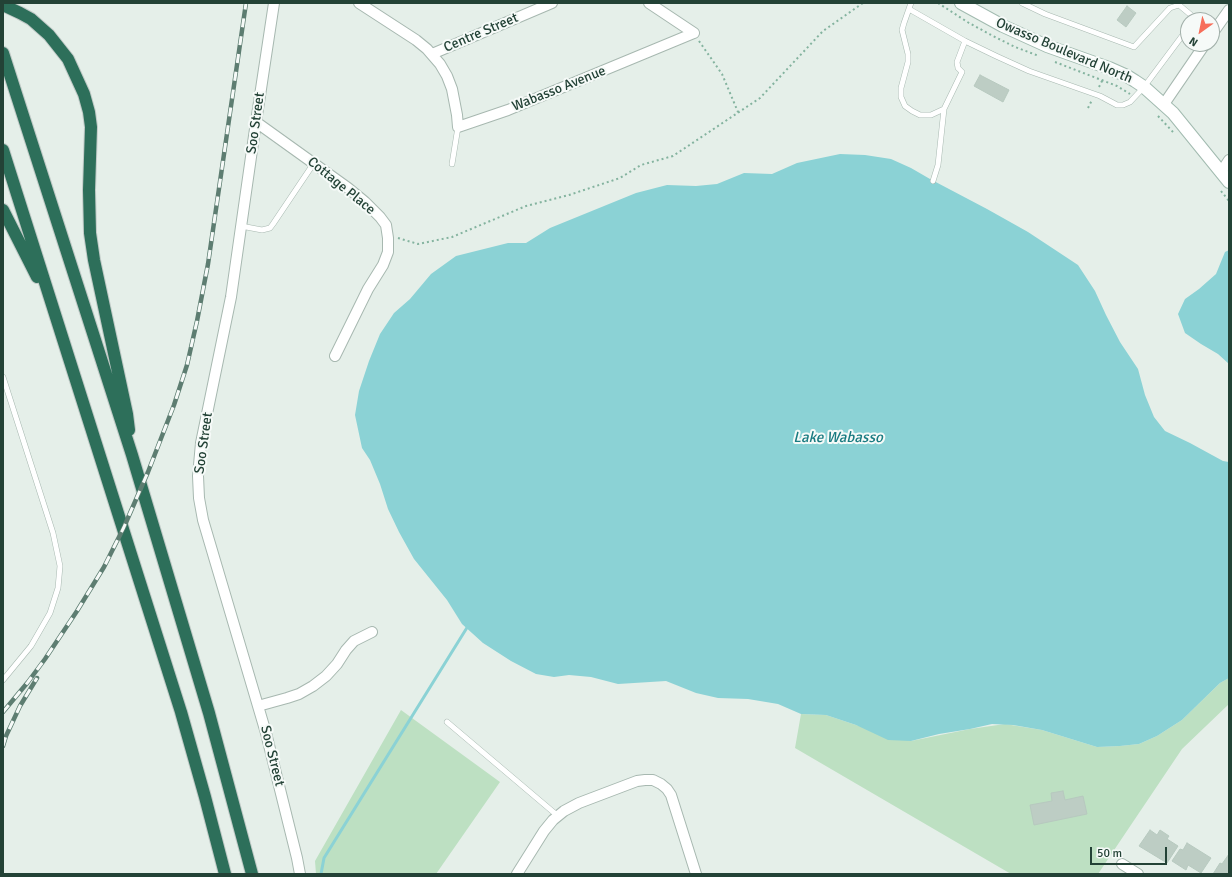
<!DOCTYPE html>
<style>
body{margin:0}
#map{position:relative;width:1232px;height:877px;overflow:hidden;background:#e5efe9;font-family:Signika,sans-serif}
canvas{display:block}
.frame{position:absolute;inset:0;border:4px solid #234236;pointer-events:none}
.north{position:absolute;left:1180px;top:12px;width:40px;height:40px;box-sizing:border-box;background:#f6faf8;border:1px solid #a2b0aa;border-radius:50%;rotate:213deg;font-size:11px;font-weight:700;line-height:16px;text-align:center;color:#234236}
.north::after{content:'';display:block;margin:auto;width:14px;height:18px;background:#f76e5a;clip-path:polygon(50% 0,100% 100%,50% 72%,0 100%)}
.scale{position:absolute;left:1090px;top:847px;width:77px;height:18px;box-sizing:border-box;border:2px solid #234236;border-top:0;padding-left:5px;font-size:12px;line-height:14px;white-space:nowrap;color:#234236;-webkit-text-stroke:3px #f6faf8;paint-order:stroke}
</style>
<div id="map">
<canvas width="1232" height="877"></canvas>
<div class="frame"></div>
<div class="north">N</div>
<div class="scale">50 m</div>
</div>
<script>
const ctx = document.querySelector('canvas').getContext('2d');
ctx.lineJoin = 'round';
function paint(path, color) {
  ctx.fillStyle = color;
  ctx.fill(path, 'evenodd');
}
function shape(rows) {
  const path = new Path2D();
  for (const r of rows) {
    path.moveTo(r[0], r[1]);
    for (let i = 2; i < r.length; i += 2) path.lineTo(r[i], r[i + 1]);
  }
  return path;
}
function trace(path, color, width, dash) {
  ctx.strokeStyle = color;
  ctx.lineWidth = width;
  ctx.lineCap = dash ? 'butt' : 'round';
  ctx.setLineDash(dash || []);
  ctx.stroke(path);
}
function label(font, color, halo, rows, align = 'center') {
  ctx.font = font + ' Signika,sans-serif';
  ctx.lineWidth = 4;
  ctx.setLineDash([]);
  ctx.textBaseline = 'middle';
  ctx.strokeStyle = halo;
  ctx.fillStyle = color;
  for (const [text, x, y, turn = 0] of rows) {
    ctx.save();
    ctx.translate(x, y);
    ctx.rotate((+turn || 0) * Math.PI / 180);
    ctx.textAlign = isNaN(turn) ? turn : align;
    if (halo) ctx.strokeText(text, 0, 0);
    ctx.fillText(text, 0, 0);
    ctx.restore();
  }
}
const green = shape([
 [1229,678,1229,704,1182,749,1098,874,1011,874,795,748,801,714,826,715,856,725,911,741,970,729,1005,724,1042,730,1097,747,1120,746,1139,744,1157,736,1182,720,1220,683],
 [401,710,500,782,436,874,316,874,315,861]
]);
const water = shape([
 [840,154,865,155,891,159,911,168,930,179,987,209,1028,232,1078,265,1095,291,1106,315,1120,342,1138,369,1145,395,1154,417,1165,431,1190,443,1223,461,1229,462,1229,678,1220,683,1182,720,1157,736,1139,744,1120,746,1097,747,1042,730,1013,725,992,724,970,729,939,734,911,741,888,740,856,725,826,715,801,714,778,704,748,699,718,698,696,693,666,681,618,684,591,677,569,675,554,677,536,674,511,661,483,643,462,624,447,600,414,559,399,532,388,509,380,484,370,460,362,448,355,415,359,391,369,361,380,334,394,313,410,299,431,274,456,256,508,243,526,243,550,228,636,193,667,185,696,186,717,184,744,173,772,174,797,163],
 [1229,250,1229,364,1218,354,1201,344,1185,333,1178,314,1185,299,1199,289,1216,274,1225,252]
]);
const stream = shape([
 [321,874,324,858,468,626]
]);
const building = shape([
 [1127,6,1136,13,1126,27,1117,20,1127,6],
 [980,75,1009,90,1003,102,974,86,980,75],
 [1063,791,1065,800,1083,796,1087,814,1034,825,1030,805,1052,801,1051,793,1063,791],
 [1150,830,1157,835,1160,830,1169,836,1167,839,1178,846,1167,863,1139,846,1150,830],
 [1187,843,1211,858,1201,873,1188,865,1186,870,1172,861,1180,849,1183,850,1187,843],
 [1229,854,1229,874,1213,874,1220,863,1222,864,1229,854]
]);
const path = shape([
 [938,3,969,23,993,36,1015,47,1039,56],
 [699,41,722,74,738,112],
 [1055,62,1117,86,1130,94],
 [1099,87,1103,79],
 [1088,108,1092,100],
 [1158,116,1173,132],
 [1221,191,1229,201],
 [398,238,418,244,452,237,526,206,569,195,620,178,641,165,673,156,760,98,823,31,863,3]
]);
const lane = shape([
 [911,3,904,23,902,30,908,54,908,62,901,88,901,97,905,106,912,111,920,115,931,115,944,109,962,72,958,68,957,62,965,41],
 [1022,3,1045,14,1134,47,1170,8,1179,5,1191,15,1191,20],
 [909,9,965,41,996,56,1029,71,1100,96,1117,105,1123,105,1130,102,1144,87,1188,28],
 [452,164,458,127],
 [933,181,938,165,944,109],
 [241,226,262,230,270,228,273,224,314,163],
 [3,377,53,533,60,566,58,588,50,613,31,646,3,680],
 [447,722,558,816]
]);
const street = shape([
 [274,3,256,122,231,297,201,443,198,476,199,498,203,520,266,733,297,858,300,874],
 [359,3,416,40,427,49,440,64,447,76,452,89,457,115,458,127,508,110,694,33],
 [649,3,694,33],
 [1212,34,1229,10],
 [432,54,552,3],
 [1164,104,1205,44],
 [256,122,348,188,365,202,380,217,386,225,388,238,388,252,383,265,368,289,335,356],
 [1221,172,1229,160],
 [258,706,287,698,299,694,313,686,326,676,337,664,346,650,354,641,372,632],
 [1122,864,1138,874],
 [517,874,544,831,553,820,564,811,579,803,637,781,645,780,653,780,661,784,667,789,671,795,696,874]
]);
const secondary = shape([
 [961,3,1003,26,1047,46,1109,68,1127,76,1135,81,1144,87,1173,113,1229,182]
]);
const highway = shape([
 [3,5,20,13,31,19,49,35,68,59,84,94,89,112,91,127,89,190,90,233,94,260,127,414,129,430],
 [3,53,132,455,209,713,252,874],
 [3,150,181,712,205,797,225,874],
 [3,210,37,277]
]);
const rail = shape([
 [3,712,28,682,45,659,77,611,104,567,124,527,148,472,174,405,187,365,197,321,208,264,246,3],
 [3,746,6,736,20,706,37,678]
]);
const streetNames = [
 ["Centre Street",481,33,-23],
 ["Owasso Boulevard North",1064,51,23],
 ["Wabasso Avenue",559,89,-22],
 ["Soo Street",256,123,-82],
 ["Cottage Place",341,186,39],
 ["Soo Street",204,443,-82],
 ["Soo Street",272,756,76]
];
const waterNames = [
 ["Lake Wabasso",838,438]
];
paint(green, '#bde0c2');
paint(water, '#8bd2d5');
trace(stream, '#8bd2d5', 3);
paint(building, '#bdcdc4');
trace(building, '#b7c9bf', 1);
trace(lane, '#a7b8b0', 6);
trace(street, '#a7b8b0', 12);
trace(secondary, '#a2bbb0', 14);
trace(highway, '#c1cac7', 14);
trace(path, '#84b39f', 2, [2, 3]);
trace(lane, '#fff', 5);
trace(street, '#fff', 10);
trace(secondary, '#fff', 12);
trace(highway, '#2d6f5a', 12);
trace(rail, '#5d7d71', 4.5);
trace(rail, '#f6faf8', 3, [9]);
label('14px', '#234236', '#f6faf8', streetNames);
label('italic 15px', '#197b81', '#f6faf8', waterNames);
</script>
